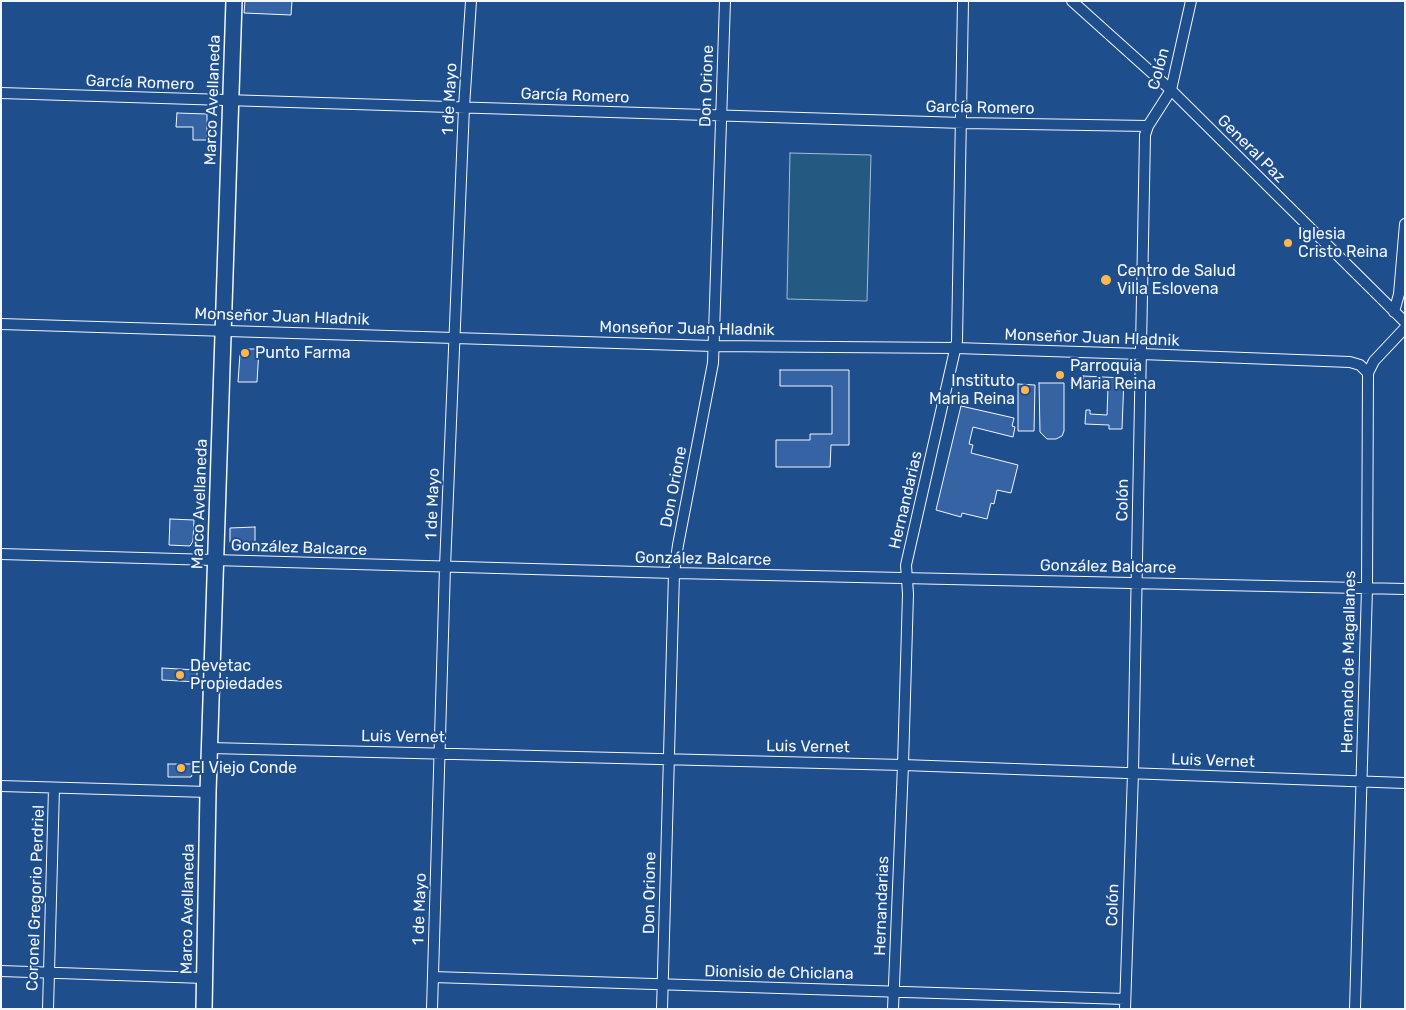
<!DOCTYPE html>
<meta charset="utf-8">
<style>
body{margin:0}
#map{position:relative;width:1406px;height:1010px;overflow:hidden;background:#1f4e8c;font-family:Rubik,sans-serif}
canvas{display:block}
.frame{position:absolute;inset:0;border:2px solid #f2f6ff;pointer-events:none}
</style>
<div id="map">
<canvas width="1406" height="1010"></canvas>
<div class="frame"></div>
</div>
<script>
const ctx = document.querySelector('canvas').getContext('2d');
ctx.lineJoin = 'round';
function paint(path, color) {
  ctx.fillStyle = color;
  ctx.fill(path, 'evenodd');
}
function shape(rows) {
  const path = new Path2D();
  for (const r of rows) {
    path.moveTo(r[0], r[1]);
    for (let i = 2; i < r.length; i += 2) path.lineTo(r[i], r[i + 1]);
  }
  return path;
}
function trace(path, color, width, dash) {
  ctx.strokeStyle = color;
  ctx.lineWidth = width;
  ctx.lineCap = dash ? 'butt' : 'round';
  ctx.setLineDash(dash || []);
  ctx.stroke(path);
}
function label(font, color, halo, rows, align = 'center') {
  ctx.font = font + ' Rubik,sans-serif';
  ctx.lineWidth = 4;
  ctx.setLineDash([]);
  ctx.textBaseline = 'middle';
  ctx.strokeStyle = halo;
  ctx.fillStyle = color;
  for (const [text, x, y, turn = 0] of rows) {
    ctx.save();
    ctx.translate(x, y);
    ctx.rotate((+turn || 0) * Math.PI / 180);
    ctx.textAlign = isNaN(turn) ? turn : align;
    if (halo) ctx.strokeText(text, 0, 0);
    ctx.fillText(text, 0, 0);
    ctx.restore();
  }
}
const green = shape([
 [790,153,871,155,867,301,787,299,790,153]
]);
const building = shape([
 [245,1,292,1,291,15,244,13,245,1],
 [177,113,207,114,207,140,193,140,193,127,176,127,177,113],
 [245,349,259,349,257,382,238,382,240,354,245,349],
 [780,370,849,370,849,445,831,445,830,467,776,467,776,440,810,440,810,434,832,434,832,386,780,386,780,370],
 [1083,376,1124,378,1122,429,1109,429,1109,425,1085,424,1086,410,1090,410,1090,414,1107,415,1108,387,1083,386,1083,376],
 [1039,383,1064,383,1064,431,1062,436,1056,439,1047,439,1040,432,1039,383],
 [1018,384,1035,385,1034,431,1018,431,1018,384],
 [961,406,1014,418,1012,426,1015,427,1013,437,973,427,969,444,973,445,971,453,1018,465,1011,493,997,490,994,504,991,503,987,519,962,513,961,517,936,510,961,406],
 [170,519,194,520,193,541,190,546,169,545,170,519],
 [255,527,255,549,236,549,230,542,230,528,255,527],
 [162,668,197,670,197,682,162,680,162,668],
 [168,764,193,764,193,773,191,777,168,777,168,764]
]);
const street = shape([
 [1072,1,1171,90,1405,322],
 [1,93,963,123,1148,126],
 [1394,312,1399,294,1405,224],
 [1,324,713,346,956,348,1141,354,1350,362,1360,365,1368,373],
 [1,554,674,573,1405,589],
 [210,748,903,765,1405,783],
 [1,786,208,792],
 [1,971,204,978],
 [433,977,1125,999],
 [48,1009,54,788],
 [432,1009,445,567,464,107,471,1],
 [662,1009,674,573,678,545,713,363,725,1],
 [893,1009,903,765,908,594,906,565,957,341,963,1],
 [1125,1009,1133,773,1145,135,1148,126,1171,90,1191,1],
 [1355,1009,1367,588,1368,373,1374,361,1405,328]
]);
const secondary = shape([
 [204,1009,208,792,234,1]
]);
const markers = [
 [1288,243,5,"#ffb74d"],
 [1106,280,6,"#ffb74d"],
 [245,353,5,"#ffb74d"],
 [1060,375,5,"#ffb74d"],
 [1025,390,5,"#ffb74d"],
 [180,675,5,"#ffb74d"],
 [181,768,5,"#ffb74d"]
];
const streetNames = [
 ["Colón",1159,69,-75],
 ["García Romero",140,83,2],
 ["Don Orione",707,86,-88],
 ["García Romero",575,96,2],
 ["1 de Mayo",450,99,-87],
 ["Marco Avellaneda",213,100,-88],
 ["García Romero",980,108,1],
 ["General Paz",1251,149,45],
 ["Monseñor Juan Hladnik",282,317,2],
 ["Monseñor Juan Hladnik",687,329,1],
 ["Monseñor Juan Hladnik",1092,338,2],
 ["Don Orione",674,487,-79],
 ["Hernandarias",906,500,-77],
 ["Colón",1123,500,-89],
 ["Marco Avellaneda",200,504,-88],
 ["1 de Mayo",433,504,-88],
 ["González Balcarce",299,548,2],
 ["González Balcarce",703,559,1],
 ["González Balcarce",1108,567,1],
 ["Hernando de Magallanes",1349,662,-89],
 ["Luis Vernet",403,737,1],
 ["Luis Vernet",808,747,1],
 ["Luis Vernet",1213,761,2],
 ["Don Orione",650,893,-89],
 ["Coronel Gregorio Perdriel",36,898,-88],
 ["Colón",1113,905,-88],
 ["Hernandarias",882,906,-88],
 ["Marco Avellaneda",188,909,-89],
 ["1 de Mayo",420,909,-88],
 ["Dionisio de Chiclana",779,973,1]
];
const poiNames = [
 ["Iglesia",1298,234],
 ["Cristo Reina",1298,252],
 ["Centro de Salud",1117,271],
 ["Villa Eslovena",1117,289],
 ["Punto Farma",255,353],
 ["Parroquia",1070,366],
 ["Maria Reina",1070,384],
 ["Instituto",1015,381,"right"],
 ["Maria Reina",1015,399,"right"],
 ["Devetac",190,666],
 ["Propiedades",190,684],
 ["El Viejo Conde",191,768]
];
paint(green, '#245a82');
trace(green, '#a8bbd7', 1);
paint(building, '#3563a3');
trace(building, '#f2f6ff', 1);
trace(street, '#f2f6ff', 12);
trace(secondary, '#f2f6ff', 18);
trace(street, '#1f4e8c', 10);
trace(secondary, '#1f4e8c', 15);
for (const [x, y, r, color] of markers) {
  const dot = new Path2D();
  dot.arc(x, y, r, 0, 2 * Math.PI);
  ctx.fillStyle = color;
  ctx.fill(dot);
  trace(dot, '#1f4e8c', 2);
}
label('16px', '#f2f6ff', '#1f4e8c', streetNames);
label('16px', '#f2f6ff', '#1f4e8c', poiNames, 'left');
</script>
